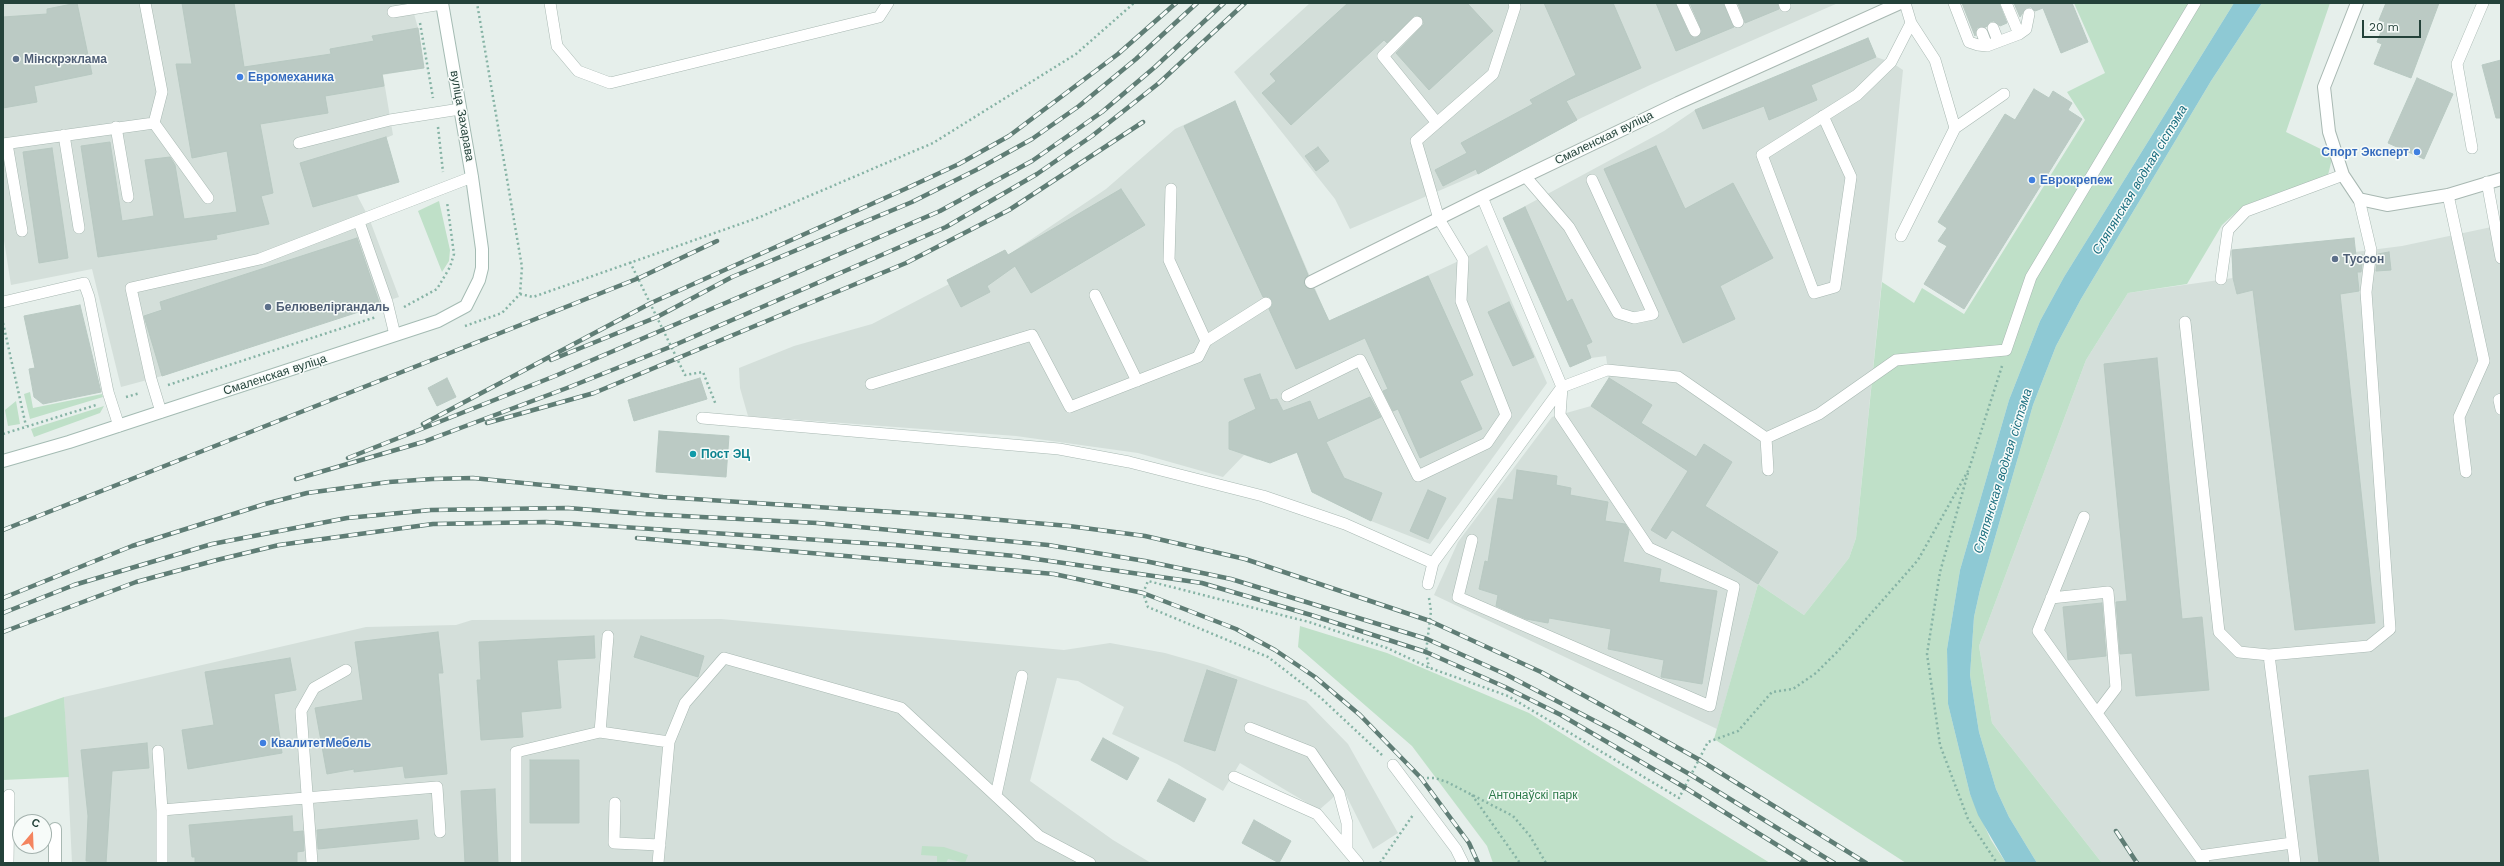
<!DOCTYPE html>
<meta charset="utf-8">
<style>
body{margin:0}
#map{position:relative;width:2504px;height:866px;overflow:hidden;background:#e6efeb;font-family:"Work Sans",sans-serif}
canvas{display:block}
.frame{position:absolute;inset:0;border:4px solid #24423a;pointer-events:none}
.north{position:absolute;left:12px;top:814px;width:40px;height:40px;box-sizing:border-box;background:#f7fbf9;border:1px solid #a3b1ad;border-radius:50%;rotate:19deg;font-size:11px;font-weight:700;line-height:16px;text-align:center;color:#24423a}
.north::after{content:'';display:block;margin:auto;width:14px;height:18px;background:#f4845f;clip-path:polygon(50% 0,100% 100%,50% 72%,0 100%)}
.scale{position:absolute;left:2362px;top:20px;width:59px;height:18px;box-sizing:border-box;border:2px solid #24423a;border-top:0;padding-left:5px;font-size:12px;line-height:14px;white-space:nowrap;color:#24423a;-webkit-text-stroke:3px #f7fbf9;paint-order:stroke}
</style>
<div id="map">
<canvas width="2504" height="866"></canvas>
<div class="frame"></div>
<div class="north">С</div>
<div class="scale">20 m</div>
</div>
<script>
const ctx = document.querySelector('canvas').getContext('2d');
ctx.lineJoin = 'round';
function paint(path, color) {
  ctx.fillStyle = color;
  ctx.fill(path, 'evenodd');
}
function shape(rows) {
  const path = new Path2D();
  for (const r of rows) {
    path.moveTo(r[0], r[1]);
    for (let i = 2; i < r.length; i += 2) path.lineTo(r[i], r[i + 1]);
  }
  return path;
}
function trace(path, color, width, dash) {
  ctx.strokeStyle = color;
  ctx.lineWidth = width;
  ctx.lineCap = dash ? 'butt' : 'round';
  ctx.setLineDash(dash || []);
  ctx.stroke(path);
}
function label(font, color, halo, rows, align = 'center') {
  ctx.font = font + ' "Work Sans",sans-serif';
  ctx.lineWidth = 3;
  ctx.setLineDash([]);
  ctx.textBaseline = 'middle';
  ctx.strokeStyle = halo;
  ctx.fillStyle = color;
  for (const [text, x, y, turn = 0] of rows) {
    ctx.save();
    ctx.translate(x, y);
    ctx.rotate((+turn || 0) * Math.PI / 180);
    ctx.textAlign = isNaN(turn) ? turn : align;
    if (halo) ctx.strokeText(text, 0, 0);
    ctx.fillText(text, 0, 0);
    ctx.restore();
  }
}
const built = shape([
 [3,3,411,3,418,28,424,68,383,75,393,135,386,138,399,182,357,195,369,218,399,297,162,376,121,387,92,269,11,285,3,234],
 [1310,3,1838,3,1650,85,1577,120,1478,174,1350,229,1335,199,1234,72],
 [1868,38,1876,57,1891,62,1903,70,1856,538,1849,558,1804,615,1758,584,1717,729,1434,595,1458,542,1552,417,1591,406,1609,378,1606,356,1591,358,1570,367,1503,218,1664,131,1695,110],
 [1235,101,1329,321,1463,259,1487,245,1547,383,1430,544,1371,521,1312,492,1297,453,1277,460,1265,434,1258,438,1258,460,1244,455,1223,477,1138,453,1016,436,748,416,740,388,739,368,794,346,872,324,949,284,947,280,1005,250,1008,255,1106,189,1175,129],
 [2501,225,2501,863,2102,863,1992,723,1979,646,2086,360,2128,293,2233,278,2231,251,2354,238,2355,252,2402,246],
 [721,619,1064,650,1110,643,1165,653,1207,665,1306,701,1348,744,1398,833,1373,849,1343,789,1319,810,1240,763,1223,791,1177,764,1112,734,1124,707,1078,681,1057,678,1030,781,1113,840,1151,863,72,863,64,697,366,627,456,625,472,620]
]);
const green = shape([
 [2074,3,2234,3,2064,277,2040,321,2009,400,1960,570,1947,649,1948,704,1970,794,1991,840,2006,863,1906,863,1714,739,1758,584,1804,615,1849,558,1856,538,1882,282,1914,303,1922,288,1964,314,2085,120,2067,92,2105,73],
 [2262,3,2330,3,2286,132,2333,155,2328,175,2243,206,2222,225,2187,284,2128,293,2086,360,1979,646,1992,723,2102,863,2037,863,2009,817,1996,789,1979,732,1970,675,1974,617,1980,590,2033,405,2056,346,2081,299,2211,81],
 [439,201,450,250,449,261,442,272,418,211],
 [30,392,33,408,102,394,103,397,30,419,24,394],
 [16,401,20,424,8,426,5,410],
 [104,406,100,413,34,437,31,429],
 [1300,626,1387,653,1529,713,1770,863,1493,863,1487,846,1412,746,1298,647],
 [64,697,69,777,3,780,3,718],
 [922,846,944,847,968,855,965,863,948,859,946,863,937,863,937,856,921,855]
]);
const water = shape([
 [2234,3,2262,3,2211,81,2081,299,2056,346,2033,405,1980,590,1974,617,1970,675,1979,732,1996,789,2009,817,2037,863,2006,863,1978,815,1970,794,1948,704,1947,649,1960,570,2009,400,2040,321,2064,277]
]);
const building = shape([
 [77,3,92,74,34,86,37,102,3,108,3,17,47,14,47,9,77,3],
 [182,3,234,3,244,67,331,54,330,49,374,41,372,36,418,28,424,68,382,74,384,86,325,96,328,113,260,124,273,193,261,196,269,224,216,235,217,239,98,257,81,146,110,142,122,221,154,216,145,160,170,157,175,165,184,219,237,212,227,151,192,158,176,64,192,64,182,3],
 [1348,3,1467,3,1493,31,1429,90,1396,53,1424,24,1422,17,1415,15,1387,43,1384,40,1291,125,1262,93,1276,81,1270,74,1348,3],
 [1544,3,1613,3,1641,68,1566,101,1577,120,1478,174,1476,169,1443,186,1435,170,1467,153,1461,143,1533,104,1530,100,1576,75,1544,3],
 [1656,3,1675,3,1689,34,1694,38,1698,37,1702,31,1690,3,1723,3,1734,27,1676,51,1656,3],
 [1738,3,1777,3,1779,9,1745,23,1738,3],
 [1962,3,1999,3,2007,23,2000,26,1994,21,1990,22,1986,27,1977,28,1975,36,1962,3],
 [2014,3,2072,3,2088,42,2061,53,2043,8,2035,11,2031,7,2026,8,2020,17,2014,3],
 [2386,3,2439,3,2411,78,2374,64,2382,44,2377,42,2385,22,2379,20,2386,3],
 [1868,38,1876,57,1811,85,1817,100,1769,120,1764,106,1703,129,1695,110,1868,38],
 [2501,60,2501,118,2496,118,2482,65,2501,60],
 [2417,78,2453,94,2424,159,2388,143,2417,78],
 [2034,89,2049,98,2053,91,2072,103,2068,110,2082,119,1964,309,1924,284,1947,246,1938,241,1947,228,1938,222,2005,114,2015,120,2034,89],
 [1235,101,1308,275,1305,278,1304,285,1307,288,1314,289,1329,321,1428,276,1473,375,1460,381,1482,429,1420,458,1398,409,1393,411,1383,391,1388,389,1365,338,1296,369,1269,309,1272,306,1272,300,1269,297,1263,297,1184,126,1235,101],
 [386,137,399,182,313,207,300,163,386,137],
 [1656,146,1685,209,1733,183,1773,258,1720,286,1735,319,1683,343,1604,169,1656,146],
 [1318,147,1329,161,1316,171,1305,156,1318,147],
 [52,148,68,258,39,263,23,152,52,148],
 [1121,189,1145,225,1031,293,1015,266,987,286,990,292,961,307,947,280,1005,250,1008,255,1121,189],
 [1525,207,1567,302,1572,299,1592,342,1586,345,1591,358,1570,367,1503,218,1525,207],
 [357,238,380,305,162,376,144,316,162,310,160,302,357,238],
 [2354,238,2356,256,2363,255,2361,272,2357,272,2359,291,2340,294,2375,623,2295,630,2253,290,2237,294,2233,278,2232,250,2354,238],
 [2389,252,2391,270,2376,271,2378,254,2389,252],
 [1509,302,1534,357,1513,366,1488,312,1509,302],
 [80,305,101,392,43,404,34,397,29,369,35,368,24,316,80,305],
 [2157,358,2182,619,2202,617,2209,690,2136,696,2132,653,2120,654,2116,602,2127,601,2104,364,2157,358],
 [1260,374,1270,400,1277,399,1283,411,1310,401,1318,420,1370,397,1381,417,1326,442,1344,478,1382,493,1371,521,1312,492,1297,452,1270,463,1229,449,1229,422,1256,409,1244,379,1260,374],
 [447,378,456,397,437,406,428,388,447,378],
 [700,378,707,399,634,421,628,400,700,378],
 [1609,378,1652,405,1641,423,1696,457,1704,444,1732,462,1705,506,1778,552,1758,584,1672,530,1666,539,1651,530,1688,471,1591,406,1609,378],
 [659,431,729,436,726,477,656,472,659,431],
 [1517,470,1557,476,1556,485,1571,488,1570,495,1608,502,1605,521,1625,524,1629,530,1623,562,1661,569,1659,582,1717,591,1702,684,1661,677,1664,660,1608,649,1611,629,1549,618,1548,623,1526,619,1496,606,1498,595,1479,589,1485,561,1488,562,1498,498,1513,500,1517,470],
 [1428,490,1446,498,1428,539,1410,531,1428,490],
 [2102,603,2106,656,2068,660,2063,607,2102,603],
 [438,632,443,673,438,673,447,774,405,778,403,766,354,772,354,769,327,774,315,708,363,700,355,642,438,632],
 [594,636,595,658,557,660,561,708,521,712,523,737,481,740,477,680,481,680,479,642,594,636],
 [641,636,704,656,698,677,634,657,641,636],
 [290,658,296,690,274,694,282,753,188,769,182,730,214,725,205,672,290,658],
 [1207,670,1237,680,1215,751,1184,741,1207,670],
 [1103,738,1139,758,1127,780,1091,760,1103,738],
 [147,743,149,768,112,771,106,863,86,861,88,816,81,750,147,743],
 [530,760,579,760,579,823,530,823,530,760],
 [2368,770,2379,863,2319,863,2309,776,2368,770],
 [1169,779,1206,799,1194,822,1157,801,1169,779],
 [495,789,498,863,465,863,461,791,495,789],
 [292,816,293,832,303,831,304,851,297,852,297,863,195,863,195,857,192,857,189,825,292,816],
 [417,820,419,839,318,849,317,830,417,820],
 [1254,820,1291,841,1279,863,1242,843,1254,820]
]);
const path = shape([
 [420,23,433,98],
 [438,127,443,172],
 [630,262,685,375,703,372,716,405],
 [520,294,533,297,760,217,933,143,1076,54,1134,3],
 [404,307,437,289,450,267,454,254,447,202],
 [3,323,26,426],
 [465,326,502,313,520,294,522,267,477,3],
 [168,385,376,317],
 [126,397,140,393],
 [3,434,96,405],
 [1968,473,1940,572,1927,654,1940,745,1968,819,1997,863],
 [1429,598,1431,611,1426,652,1429,668],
 [1382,755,1321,698,1268,657,1148,607,1143,593,1148,581,1309,622,1387,648,1430,668,1508,696,1679,798,1708,742,1738,731,1772,692,1793,689,1816,673,1838,651,1918,560,1969,469,2002,366],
 [1422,778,1435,778,1447,782,1513,816,1530,836,1546,863],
 [1472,795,1520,863],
 [1380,863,1413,815]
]);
const service = shape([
 [550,3,557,46,578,71,610,83,879,17,888,3],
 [1682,3,1695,31],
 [1730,3,1738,22],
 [1784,3,1785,6],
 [1954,3,1969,42,1978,45,1987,46,2019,34,2026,29,2029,14],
 [2006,3,2019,34],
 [393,12,442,4],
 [1417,22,1383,56,1437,123],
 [1993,28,1998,41],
 [1982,33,1987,46],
 [1823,116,1851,177,1835,287,1814,293,1762,155,1857,95,1891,62,1911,23,1905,3],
 [154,123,208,198],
 [116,127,128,197],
 [1955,128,2004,94],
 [64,135,79,228],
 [299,143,390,120,460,109],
 [3,144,154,123,162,92,145,3],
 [7,144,22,231],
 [2472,148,2457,64,2483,3],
 [1525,176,1569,227,1618,313,1634,318,1653,314,1592,180],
 [2487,182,2501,258],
 [1171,189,1169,260,1206,341],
 [2448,195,2484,361,2459,417,2466,472],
 [359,222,387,302,395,335],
 [1901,236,1955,128,1935,60,1911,23],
 [2221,279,2228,230,2246,211,2343,175],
 [1095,295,1137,381],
 [3,302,84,283,89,297,108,392,119,426],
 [2185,322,2219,632,2239,652,2269,655,2369,646,2390,629,2366,292,2371,250,2359,199],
 [871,384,1032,335,1070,407,1198,357,1206,341,1266,303],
 [1287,396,1360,360,1418,476,1487,443,1506,415,1461,301,1463,259,1439,219,1416,141,1493,74,1515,7,1514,3],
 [2501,399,2499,400,2501,409],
 [161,412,151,379,131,288,260,259,472,177],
 [702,418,1059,449,1129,462,1263,496,1345,524,1433,563],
 [1766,438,1819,414,1896,360,2006,350,2031,277,2195,3],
 [2084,517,2038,631,2204,863],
 [1472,540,1458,597,1710,706,1734,587,1649,548,1560,415,1562,387,1482,197],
 [1428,584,1433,563,1562,387,1607,370,1678,377,1766,438,1768,470],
 [2051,598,2108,592,2116,688,2097,713],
 [2269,655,2295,863],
 [1250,728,1311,752,1339,793,1347,823,1347,850],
 [600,732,608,636],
 [669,742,685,703,724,658,901,708,1039,836,1090,863],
 [158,751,162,810],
 [1393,765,1456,849,1463,863],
 [1234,777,1317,814,1358,863],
 [996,795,1022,676],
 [615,803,614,843,660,845],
 [2199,856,2292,843],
 [8,863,9,795],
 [162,863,162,810,437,787,440,832],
 [312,863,301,711,314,688,346,670],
 [516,863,516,752,600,732,669,742,658,863]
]);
const minor = shape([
 [2357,3,2324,87,2329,132,2343,175,2359,199,2387,205,2448,195,2501,179],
 [1311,282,1482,197,1678,103,1900,3],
 [55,829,55,863]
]);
const secondary = shape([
 [3,461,69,442,438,321,466,306,479,280,482,268,482,249,472,177,442,3]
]);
const rail = shape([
 [551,360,657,317,732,277,912,202,978,169,1032,139,1079,106,1136,59,1197,3],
 [487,423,594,393,906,263,1009,210,1143,122],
 [423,424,651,303,905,189,959,164,1009,136,1118,54,1176,3],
 [348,458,555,376,940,211,1032,161,1102,112,1155,67,1224,3],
 [296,479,423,442,567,388,670,347,946,227,1037,174,1092,136,1159,83,1245,3],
 [3,530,639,278,717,241],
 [637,538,1054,574,1143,593,1236,629,1275,650,1315,677,1360,715,1421,778,1469,843,1478,863],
 [3,598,132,546,265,504,307,493,389,482,432,479,473,478,663,497,955,516,1069,526,1145,536,1245,559,1430,621,1541,672,1594,701,1698,759,1866,863],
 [3,613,74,585,212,544,347,518,431,510,568,508,644,514,817,523,1048,545,1145,561,1231,579,1427,639,1505,674,1616,732,1691,775,1834,863],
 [3,632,136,582,217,560,279,545,433,524,546,522,895,545,1015,556,1202,583,1311,615,1426,652,1505,687,1561,715,1684,787,1806,863],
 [2116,831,2137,863]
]);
const markers = [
 [16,59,4,"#5c6f8a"],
 [240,77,4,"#3f7fe0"],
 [2417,152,4,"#3f7fe0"],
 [2032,180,4,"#3f7fe0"],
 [2335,259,4,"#5c6f8a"],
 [268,307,4,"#5c6f8a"],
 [693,454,4,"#0f9aa8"],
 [263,743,4,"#3f7fe0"]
];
const serviceNames = [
 ["Мінскрэклама",24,59],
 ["Туссон",2343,259],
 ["Белювеліргандаль",276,307]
];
const shopNames = [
 ["Евромеханика",248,77],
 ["Спорт Эксперт",2409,152,"right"],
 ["Еврокрепеж",2040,180],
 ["КвалитетМебель",271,743]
];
const streetNames = [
 ["вуліца Захарава",462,116,80],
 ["Смаленская вуліца",1604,138,-26],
 ["Смаленская вуліца",275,375,-18]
];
const cultureNames = [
 ["Пост ЭЦ",701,454]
];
const parkNames = [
 ["Антонаўскі парк",1533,795]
];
const waterNames = [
 ["Сляпянская водная сістэма",2140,180,-59],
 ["Сляпянская водная сістэма",2003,471,-73]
];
paint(built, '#d4dfda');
paint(green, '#bfe0c8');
paint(water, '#8ec9d4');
paint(building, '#bbcac4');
trace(building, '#b8c9c2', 1);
trace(service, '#a8b8b2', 12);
trace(minor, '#a8b8b2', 14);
trace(secondary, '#a4bbb3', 14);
trace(path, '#86b3a5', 2.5, [2, 3]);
trace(service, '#fff', 11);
trace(minor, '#fff', 12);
trace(secondary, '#fff', 12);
trace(rail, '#5f7d75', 4.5);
trace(rail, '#f7fbf9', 3, [9]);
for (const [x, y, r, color] of markers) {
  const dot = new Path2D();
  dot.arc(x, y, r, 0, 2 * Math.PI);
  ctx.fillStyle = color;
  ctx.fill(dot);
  trace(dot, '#f7fbf9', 1.5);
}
label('bold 12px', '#4e5e75', '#f7fbf9', serviceNames, 'left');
label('bold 12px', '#366cbe', '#f7fbf9', shopNames, 'left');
label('12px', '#24423a', '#f7fbf9', streetNames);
label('bold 12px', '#0d838f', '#f7fbf9', cultureNames, 'left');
label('12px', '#2d7a4b', '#f7fbf9', parkNames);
label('italic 13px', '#1c6f80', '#f7fbf9', waterNames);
</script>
